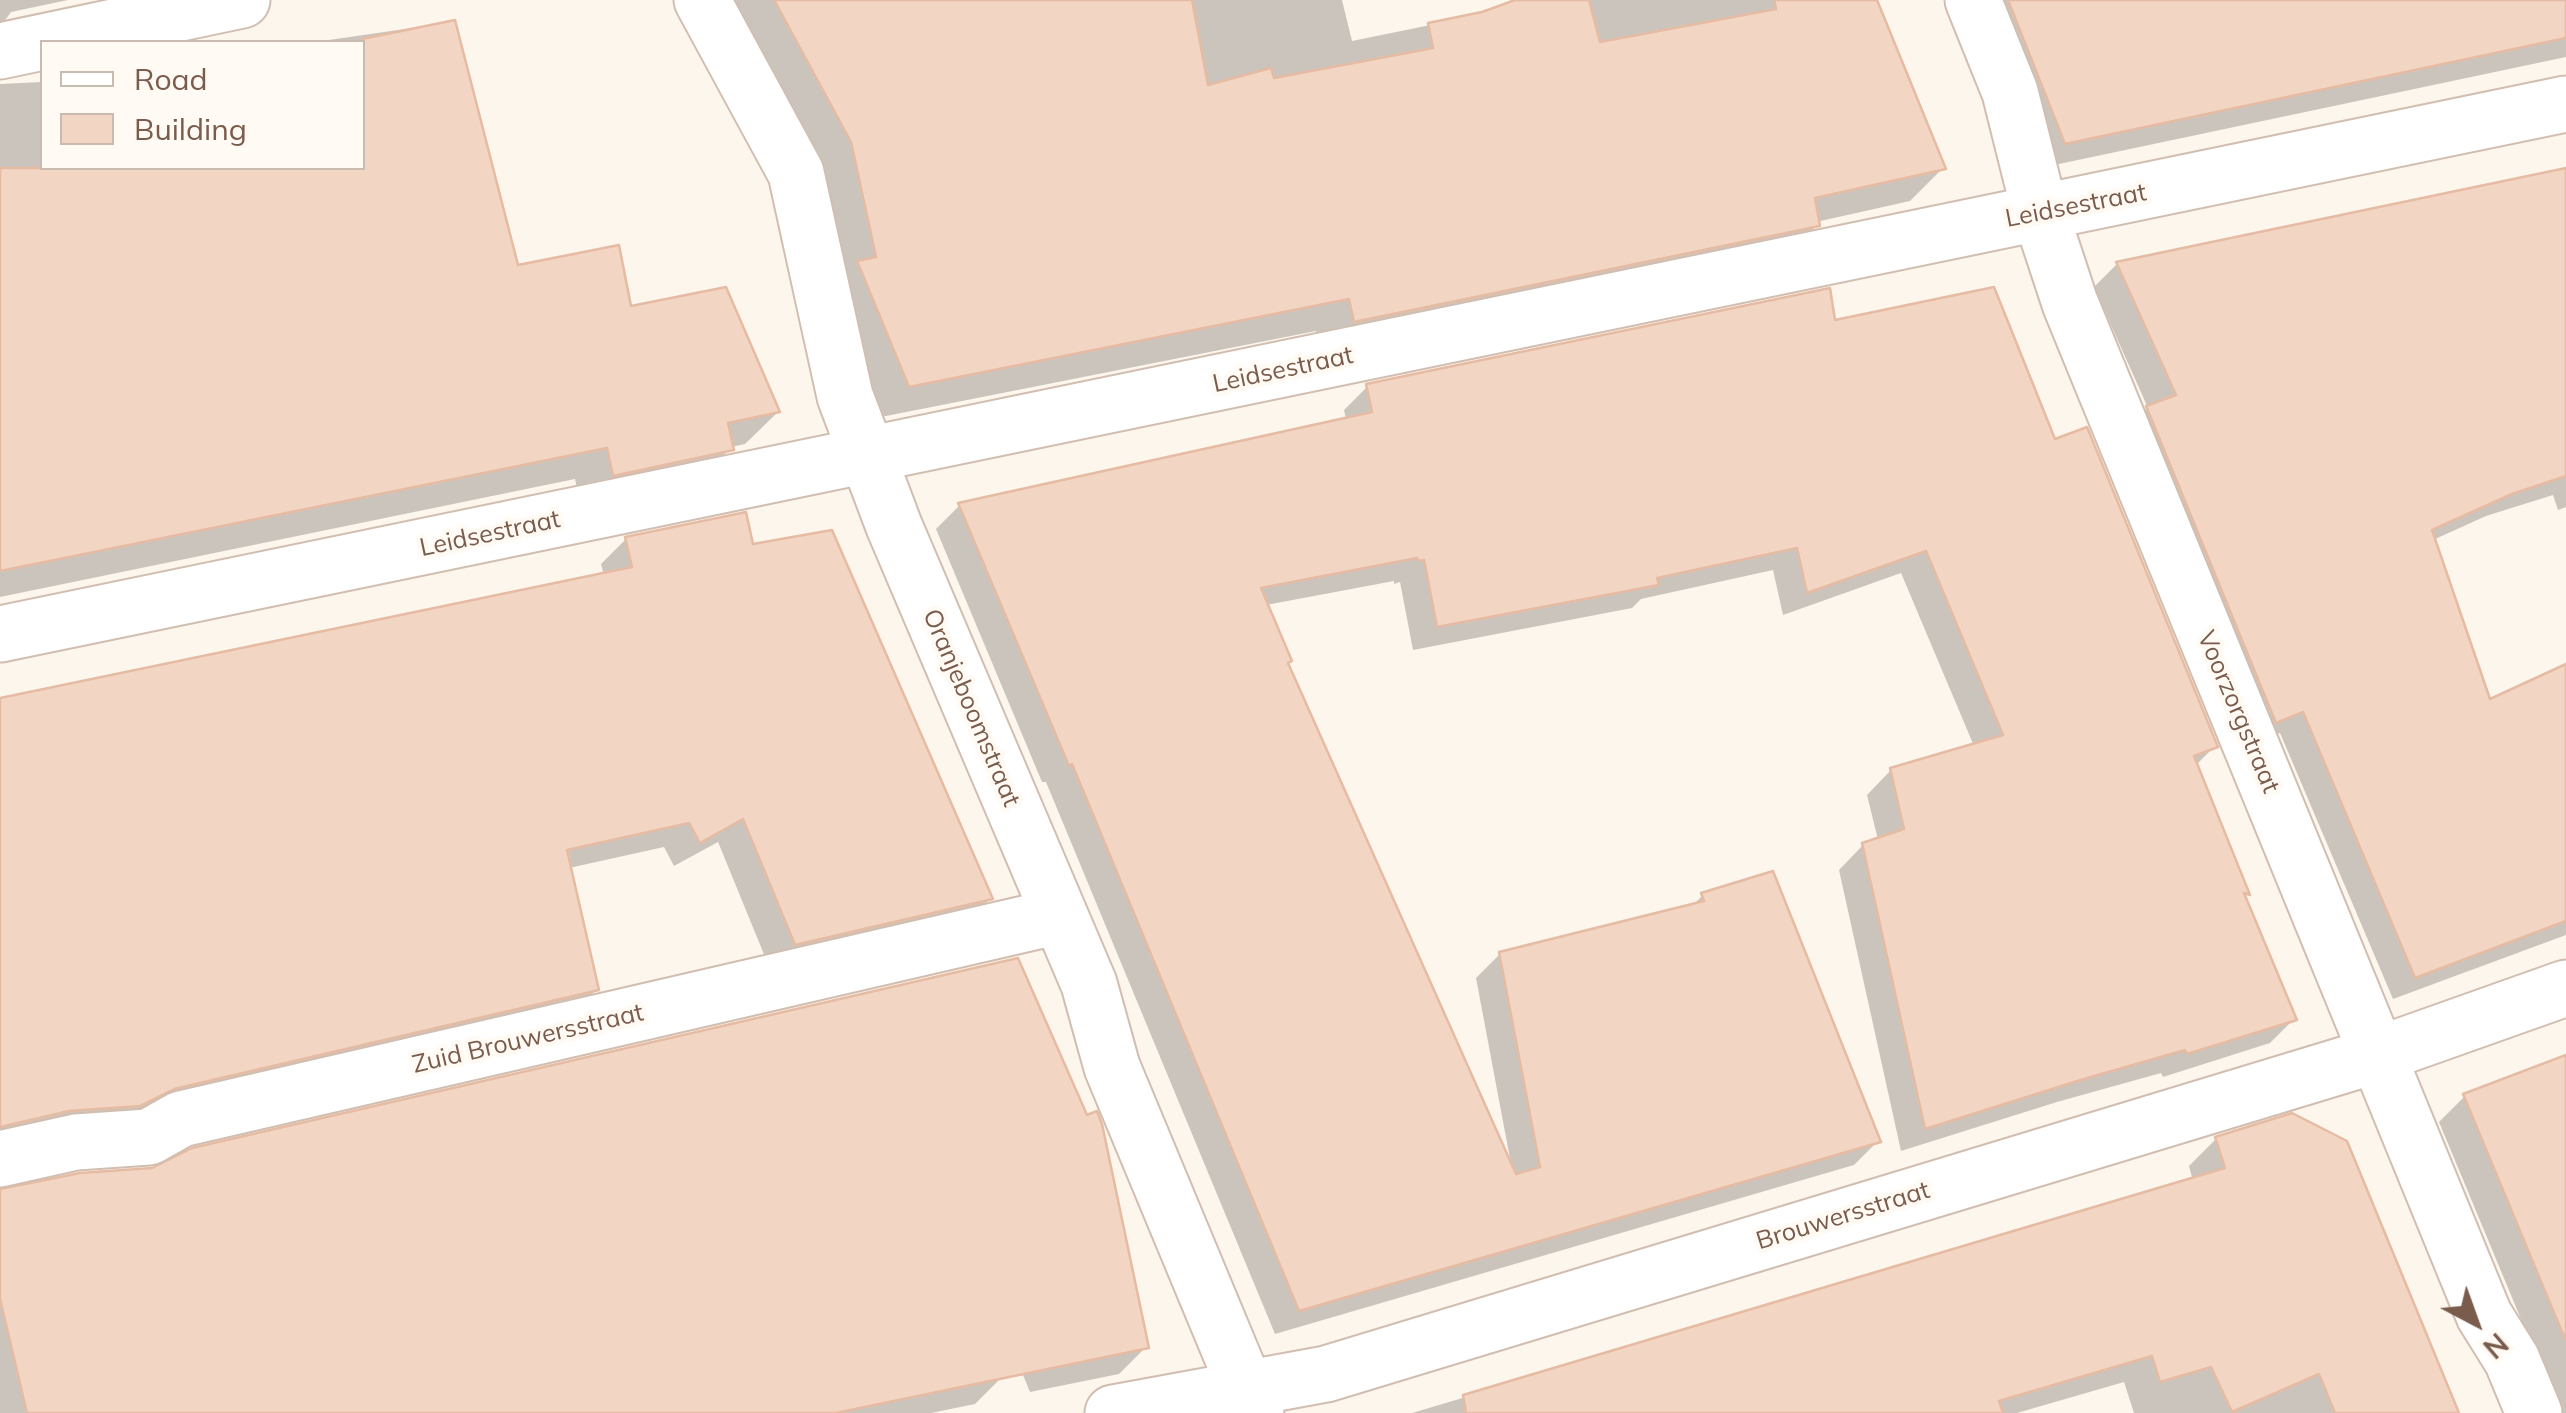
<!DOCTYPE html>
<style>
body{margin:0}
#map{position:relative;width:2566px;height:1413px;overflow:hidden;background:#fdf6ec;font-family:Mulish,sans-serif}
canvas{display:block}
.legend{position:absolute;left:40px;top:40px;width:325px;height:130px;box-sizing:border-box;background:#fffaf3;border:2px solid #cabbb1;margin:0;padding:12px 18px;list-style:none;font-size:30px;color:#7a5c4d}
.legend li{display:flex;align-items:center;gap:20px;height:50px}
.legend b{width:50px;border:2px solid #cabbb1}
.north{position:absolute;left:2426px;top:1273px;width:100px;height:100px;-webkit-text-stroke:8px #fffaf3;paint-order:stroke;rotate:139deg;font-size:28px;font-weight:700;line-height:40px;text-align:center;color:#7a5c4d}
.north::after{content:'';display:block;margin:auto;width:35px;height:45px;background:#7a5c4d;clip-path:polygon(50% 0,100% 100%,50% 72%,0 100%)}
</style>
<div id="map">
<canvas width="2566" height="1413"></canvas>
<ul class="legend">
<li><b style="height:12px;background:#fff"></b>Road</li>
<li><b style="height:28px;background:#f3d5c3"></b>Building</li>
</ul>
<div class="north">N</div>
</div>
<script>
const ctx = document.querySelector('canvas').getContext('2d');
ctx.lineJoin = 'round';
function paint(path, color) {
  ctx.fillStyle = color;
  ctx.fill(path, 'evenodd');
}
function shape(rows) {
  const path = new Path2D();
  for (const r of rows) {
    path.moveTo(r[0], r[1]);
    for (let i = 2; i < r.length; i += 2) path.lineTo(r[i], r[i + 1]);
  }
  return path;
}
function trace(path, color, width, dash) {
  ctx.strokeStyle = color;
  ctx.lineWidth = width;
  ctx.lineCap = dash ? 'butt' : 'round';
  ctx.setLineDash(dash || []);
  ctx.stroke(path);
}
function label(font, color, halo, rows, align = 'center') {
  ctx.font = font + ' Mulish,sans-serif';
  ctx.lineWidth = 9;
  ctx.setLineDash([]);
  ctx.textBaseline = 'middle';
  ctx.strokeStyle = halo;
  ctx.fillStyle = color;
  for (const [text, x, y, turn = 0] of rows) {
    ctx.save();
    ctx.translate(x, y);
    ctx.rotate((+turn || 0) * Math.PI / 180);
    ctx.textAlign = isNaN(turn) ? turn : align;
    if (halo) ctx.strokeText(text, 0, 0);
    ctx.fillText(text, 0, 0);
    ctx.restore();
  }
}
const shadow = shape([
 [0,0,68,0,11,12,0,27],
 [724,0,1342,0,1352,41,1553,0,1872,0,1943,168,1910,201,1816,222,1817,225,1784,258,1321,354,1316,331,876,418],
 [1967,0,2566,0,2566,57,2040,168],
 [453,22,516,268,629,309,778,412,745,444,731,447,699,482,581,507,575,479,0,597,0,84,42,82,42,168,362,168,362,42,315,42],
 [2566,171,2566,507,2558,510,2553,495,2486,516,2433,540,2489,702,2566,667,2566,935,2393,999,2280,733,2252,745,2124,432,2148,408,2094,287,2117,264],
 [1833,323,2054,442,2215,746,2195,766,2247,894,2243,898,2294,1019,2270,1043,2163,1077,2161,1073,2057,1102,1901,1151,1839,870,1863,845,1878,840,1867,795,1891,770,1974,746,1901,573,1783,615,1773,570,1641,599,1632,608,1413,650,1400,582,1394,584,1394,581,1266,605,1286,664,1511,1164,1476,978,1500,954,1692,906,1703,895,1878,1141,1854,1165,1275,1334,1046,782,1042,782,936,529,959,506,1346,420,1344,410,1368,386],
 [626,539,751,547,990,899,965,924,770,969,718,842,674,866,664,847,569,868,596,990,571,1015,0,1145,0,701,604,576,601,564],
 [1017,960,1086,1119,1095,1115,1100,1125,1146,1347,1119,1374,1030,1392,992,1300,1002,1377,975,1404,931,1413,0,1413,0,1192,81,1176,153,1170,193,1151],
 [2566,1058,2566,1413,2560,1413,2439,1122,2465,1096],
 [2216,1139,2456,1413,2134,1413,2124,1382,2017,1413,1412,1413,2193,1181,2189,1166]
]);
const building = shape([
 [774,0,1192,0,1208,85,1271,68,1274,78,1433,48,1428,23,1482,12,1515,0,1589,0,1600,42,1776,9,1774,0,1877,0,1946,169,1815,198,1820,226,1354,322,1349,299,909,387,857,261,876,257,851,142,774,0],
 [2008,0,2566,0,2566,38,2065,144,2008,0],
 [455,20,518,265,619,245,631,306,726,287,780,412,728,423,734,450,613,476,607,448,0,571,0,168,362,168,362,39,455,20],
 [2566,168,2566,476,2512,494,2432,530,2490,699,2566,664,2566,921,2415,978,2303,712,2276,723,2146,406,2176,395,2116,262,2566,168],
 [1994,287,2055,439,2087,427,2218,747,2194,756,2250,895,2244,893,2297,1020,2187,1054,2185,1050,2084,1079,1925,1129,1862,843,1904,829,1890,768,2003,735,1926,551,1807,593,1797,548,1657,578,1659,585,1437,627,1424,560,1418,561,1417,558,1261,588,1292,661,1288,663,1516,1174,1540,1167,1499,952,1704,901,1701,893,1773,871,1881,1142,1299,1311,1072,764,1069,766,958,503,1372,412,1366,384,1830,288,1835,320,1994,287],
 [746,512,753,544,832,530,993,899,795,945,743,819,700,843,689,823,567,850,599,990,174,1089,140,1106,69,1111,0,1127,0,698,632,567,625,537,746,512],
 [1018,958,1087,1115,1097,1111,1102,1124,1149,1348,836,1413,27,1413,0,1299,0,1189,80,1173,152,1168,192,1148,1018,958],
 [2566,1055,2566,1339,2565,1339,2463,1094,2566,1055],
 [2292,1113,2347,1141,2459,1413,2335,1413,2319,1374,2232,1412,2211,1367,2160,1382,2152,1356,1999,1401,2003,1413,1466,1413,1463,1395,2225,1168,2215,1137,2292,1113]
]);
const minor = shape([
 [702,0,796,173,845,396,894,526,1089,984,1112,1067,1256,1413],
 [1973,0,2010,92,2040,212,2070,303,2484,1315,2512,1360,2534,1413],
 [0,51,242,0],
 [0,634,2566,104],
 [0,1159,76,1142,149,1137,181,1119,1059,916],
 [1113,1413,1326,1374,2380,1054,2566,988]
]);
const streetNames = [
 ["Leidsestraat",2076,206,-11],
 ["Leidsestraat",1283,370,-12],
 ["Leidsestraat",490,534,-12],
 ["Oranjeboomstraat",971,708,67],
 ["Voorzorgstraat",2238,712,67],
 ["Zuid Brouwersstraat",528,1039,-13],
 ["Brouwersstraat",1843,1216,-17]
];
paint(shadow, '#0003');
paint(building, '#f3d5c3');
trace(building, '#e6bba3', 2.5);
trace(minor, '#d1beb0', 59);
trace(minor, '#fff', 55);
label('25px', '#7a5c4d', '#fffaf3', streetNames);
</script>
